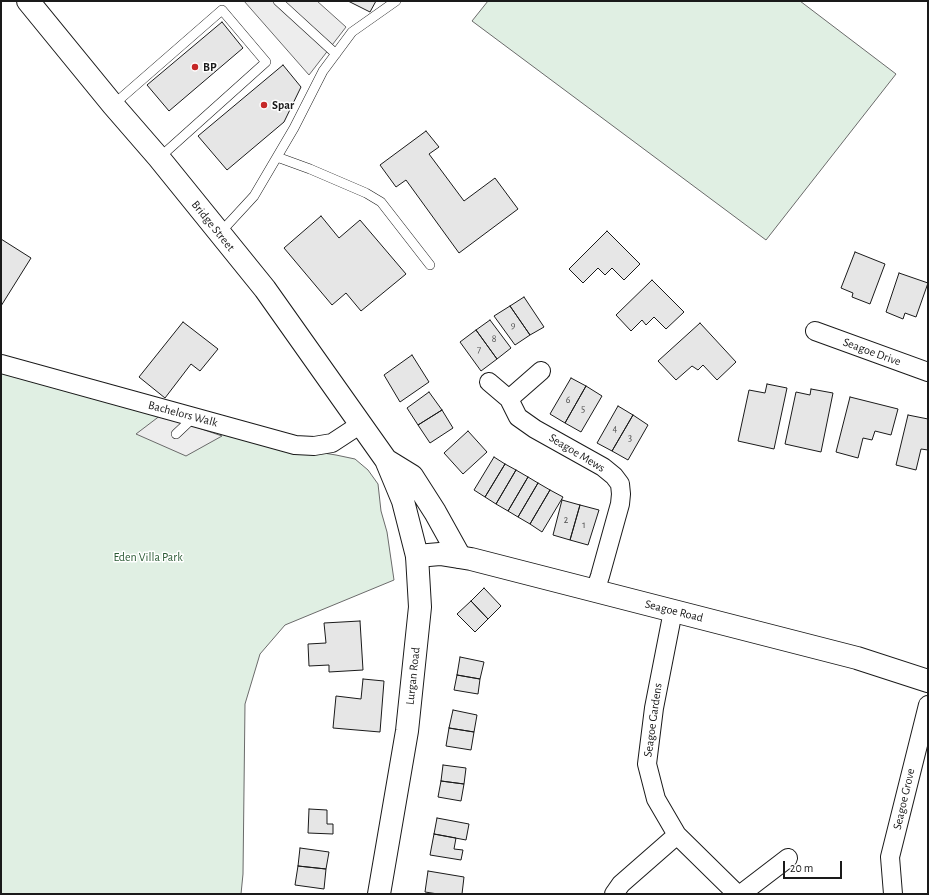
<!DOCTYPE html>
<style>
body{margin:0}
#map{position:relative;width:929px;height:895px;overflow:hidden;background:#fff;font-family:"Alegreya Sans",sans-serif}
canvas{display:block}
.frame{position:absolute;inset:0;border:2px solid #1a1a1a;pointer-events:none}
.scale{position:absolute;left:783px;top:861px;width:59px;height:18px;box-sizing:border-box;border:2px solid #1a1a1a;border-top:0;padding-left:5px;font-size:12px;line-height:14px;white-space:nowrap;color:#1a1a1a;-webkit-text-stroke:3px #fff;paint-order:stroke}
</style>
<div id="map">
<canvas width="929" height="895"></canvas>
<div class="frame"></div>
<div class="scale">20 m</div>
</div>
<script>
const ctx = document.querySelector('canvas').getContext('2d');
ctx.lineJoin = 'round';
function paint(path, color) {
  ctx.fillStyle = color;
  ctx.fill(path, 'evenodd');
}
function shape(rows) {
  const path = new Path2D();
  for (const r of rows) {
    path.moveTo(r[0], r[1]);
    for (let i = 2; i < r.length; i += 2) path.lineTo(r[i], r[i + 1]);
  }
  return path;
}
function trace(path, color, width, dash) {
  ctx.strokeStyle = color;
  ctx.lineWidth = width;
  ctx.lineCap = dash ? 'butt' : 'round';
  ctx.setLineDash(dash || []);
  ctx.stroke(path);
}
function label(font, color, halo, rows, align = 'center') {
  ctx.font = font + ' "Alegreya Sans",sans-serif';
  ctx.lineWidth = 3;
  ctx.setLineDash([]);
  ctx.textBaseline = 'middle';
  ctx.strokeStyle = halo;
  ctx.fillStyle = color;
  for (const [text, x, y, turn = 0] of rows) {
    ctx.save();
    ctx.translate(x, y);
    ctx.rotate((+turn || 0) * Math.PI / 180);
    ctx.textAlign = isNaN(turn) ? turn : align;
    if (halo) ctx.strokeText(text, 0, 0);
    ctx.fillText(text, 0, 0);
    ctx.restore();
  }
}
const green = shape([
 [488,1,800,1,896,74,766,240,472,21,488,1],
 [1,364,311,451,336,455,355,459,368,470,378,484,381,511,387,532,394,580,285,625,260,654,245,704,243,874,241,894,1,894,1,364]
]);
const parking = shape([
 [244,1,317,1,346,27,309,75,244,1],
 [161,415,222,436,186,456,136,434,161,415]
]);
const building = shape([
 [348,1,376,1,370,12,348,1],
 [222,22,243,48,169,111,147,85,222,22],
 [283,65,301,87,284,122,227,170,198,136,283,65],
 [426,131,439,147,429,154,464,201,495,178,518,209,459,253,406,180,396,187,380,165,426,131],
 [321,216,339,238,360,220,406,274,361,311,346,293,332,305,284,248,321,216],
 [607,231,640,264,624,280,612,268,605,275,598,268,583,283,569,269,607,231],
 [1,239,31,258,1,306,1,239],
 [855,252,885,264,870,304,852,297,853,293,841,288,855,252],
 [899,273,928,283,916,317,905,313,903,319,886,312,899,273],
 [652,280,684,312,666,329,654,317,646,325,642,320,631,331,616,315,652,280],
 [524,297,544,327,530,335,510,306,524,297],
 [510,306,530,335,515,345,494,316,510,306],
 [490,320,511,348,497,359,476,330,490,320],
 [183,322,218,349,200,371,191,364,165,398,139,377,183,322],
 [700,323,736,362,717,380,703,365,698,370,692,366,676,380,658,361,700,323],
 [476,330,497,359,481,371,460,342,476,330],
 [412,355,429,382,400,402,384,375,412,355],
 [571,378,586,386,565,423,550,414,571,378],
 [767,384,787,388,774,449,738,441,749,390,765,393,767,384],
 [586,386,602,396,581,432,565,423,586,386],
 [811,389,833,393,821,452,785,444,796,392,810,395,811,389],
 [429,392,442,410,418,425,407,408,429,392],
 [850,397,898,409,891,435,875,431,872,440,863,438,858,458,836,452,850,397],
 [618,406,633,415,612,451,597,443,618,406],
 [442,410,453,428,430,443,418,425,442,410],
 [633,415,648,425,628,460,612,451,633,415],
 [908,415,928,419,928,450,921,449,916,470,896,465,908,415],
 [468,431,487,452,463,474,444,453,468,431],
 [494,457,505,464,485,497,474,490,494,457],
 [505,464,516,470,496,504,485,497,505,464],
 [516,470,528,477,508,511,496,504,516,470],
 [528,477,538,483,518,517,508,511,528,477],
 [538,483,550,490,530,524,518,517,538,483],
 [550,490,563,497,542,532,530,524,550,490],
 [562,500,580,505,570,540,553,535,562,500],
 [580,505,599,510,588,545,570,540,580,505],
 [484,588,501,606,488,619,471,601,484,588],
 [471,601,488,619,475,632,457,614,471,601],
 [360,621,363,670,329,672,329,665,309,666,308,644,326,643,324,623,360,621],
 [460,657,484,662,480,679,457,675,460,657],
 [457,675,480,679,478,694,454,690,457,675],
 [363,679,384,681,380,732,333,728,336,696,361,699,363,679],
 [453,710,477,715,474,732,449,728,453,710],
 [449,728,474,732,471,750,446,746,449,728],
 [443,765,466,768,464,784,441,781,443,765],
 [441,781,464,784,461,801,438,797,441,781],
 [309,809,327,810,327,824,333,824,333,834,308,833,309,809],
 [437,818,469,824,466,840,434,834,437,818],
 [434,834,456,838,454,849,463,850,461,860,430,855,434,834],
 [300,848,329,852,326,869,298,866,300,848],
 [298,866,326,869,324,889,295,885,298,866],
 [428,871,464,877,462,894,438,894,425,892,428,871]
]);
const lane = shape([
 [278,1,336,54],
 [113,105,222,10,266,62,159,158],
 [277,157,310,169,366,193,381,202,430,265],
 [219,234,254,196,294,128,323,71,352,32,396,1],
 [176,434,194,417]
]);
const street = shape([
 [815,331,928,372],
 [1,364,295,445,314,446,332,443,361,424],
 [489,382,509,399,518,417,535,429,603,467,614,476,620,484,621,494,620,504,600,576,595,591],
 [509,399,541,371],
 [673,611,654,708,647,764,656,799,677,835,737,894],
 [614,894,621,884,677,835],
 [741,894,788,858],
 [893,894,890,857,928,705]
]);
const secondary = shape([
 [417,556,440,554,471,559,857,658,928,681]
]);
const primary = shape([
 [28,1,113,105,159,158,265,289,386,460,403,501,417,556,420,607,407,731,379,894],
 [386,460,412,476,435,512,460,557]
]);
const markers = [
 [195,67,4,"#c62828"],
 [264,105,4,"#c62828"]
];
const numberNames = [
 ["9",513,325],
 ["8",494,339],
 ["7",479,350],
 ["6",568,400],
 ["5",583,409],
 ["4",615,429],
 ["3",630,438],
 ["2",566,520],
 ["1",584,525]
];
const poiNames = [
 ["BP",203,67],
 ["Spar",272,105]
];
const streetNames = [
 ["Bridge Street",213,226,51],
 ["Seagoe Drive",872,352,20],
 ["Bachelors Walk",183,414,15],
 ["Seagoe Mews",577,453,31],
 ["Seagoe Road",674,611,14],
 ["Lurgan Road",413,676,-84],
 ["Seagoe Gardens",653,720,-82],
 ["Seagoe Grove",904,799,-77]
];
const parkNames = [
 ["Eden Villa Park",148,557]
];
paint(green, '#e0efe3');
trace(green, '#6a6a6a', 1);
paint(parking, '#ededed');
trace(parking, '#6a6a6a', 1);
paint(building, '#e6e6e6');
trace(building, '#1a1a1a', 1);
trace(lane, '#1a1a1a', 10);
trace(street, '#1a1a1a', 20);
trace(secondary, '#1a1a1a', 24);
trace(primary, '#1a1a1a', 24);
trace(lane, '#fff', 9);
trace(street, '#fff', 18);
trace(secondary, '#fff', 22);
trace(primary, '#fff', 22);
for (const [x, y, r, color] of markers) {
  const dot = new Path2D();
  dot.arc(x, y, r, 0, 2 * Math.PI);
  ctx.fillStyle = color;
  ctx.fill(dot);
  trace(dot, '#fff', 1.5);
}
label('10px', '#4d4d4d', null, numberNames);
label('bold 12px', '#1a1a1a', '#fff', poiNames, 'left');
label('12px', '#1a1a1a', '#fff', streetNames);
label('12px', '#2b5a34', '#fff', parkNames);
</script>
